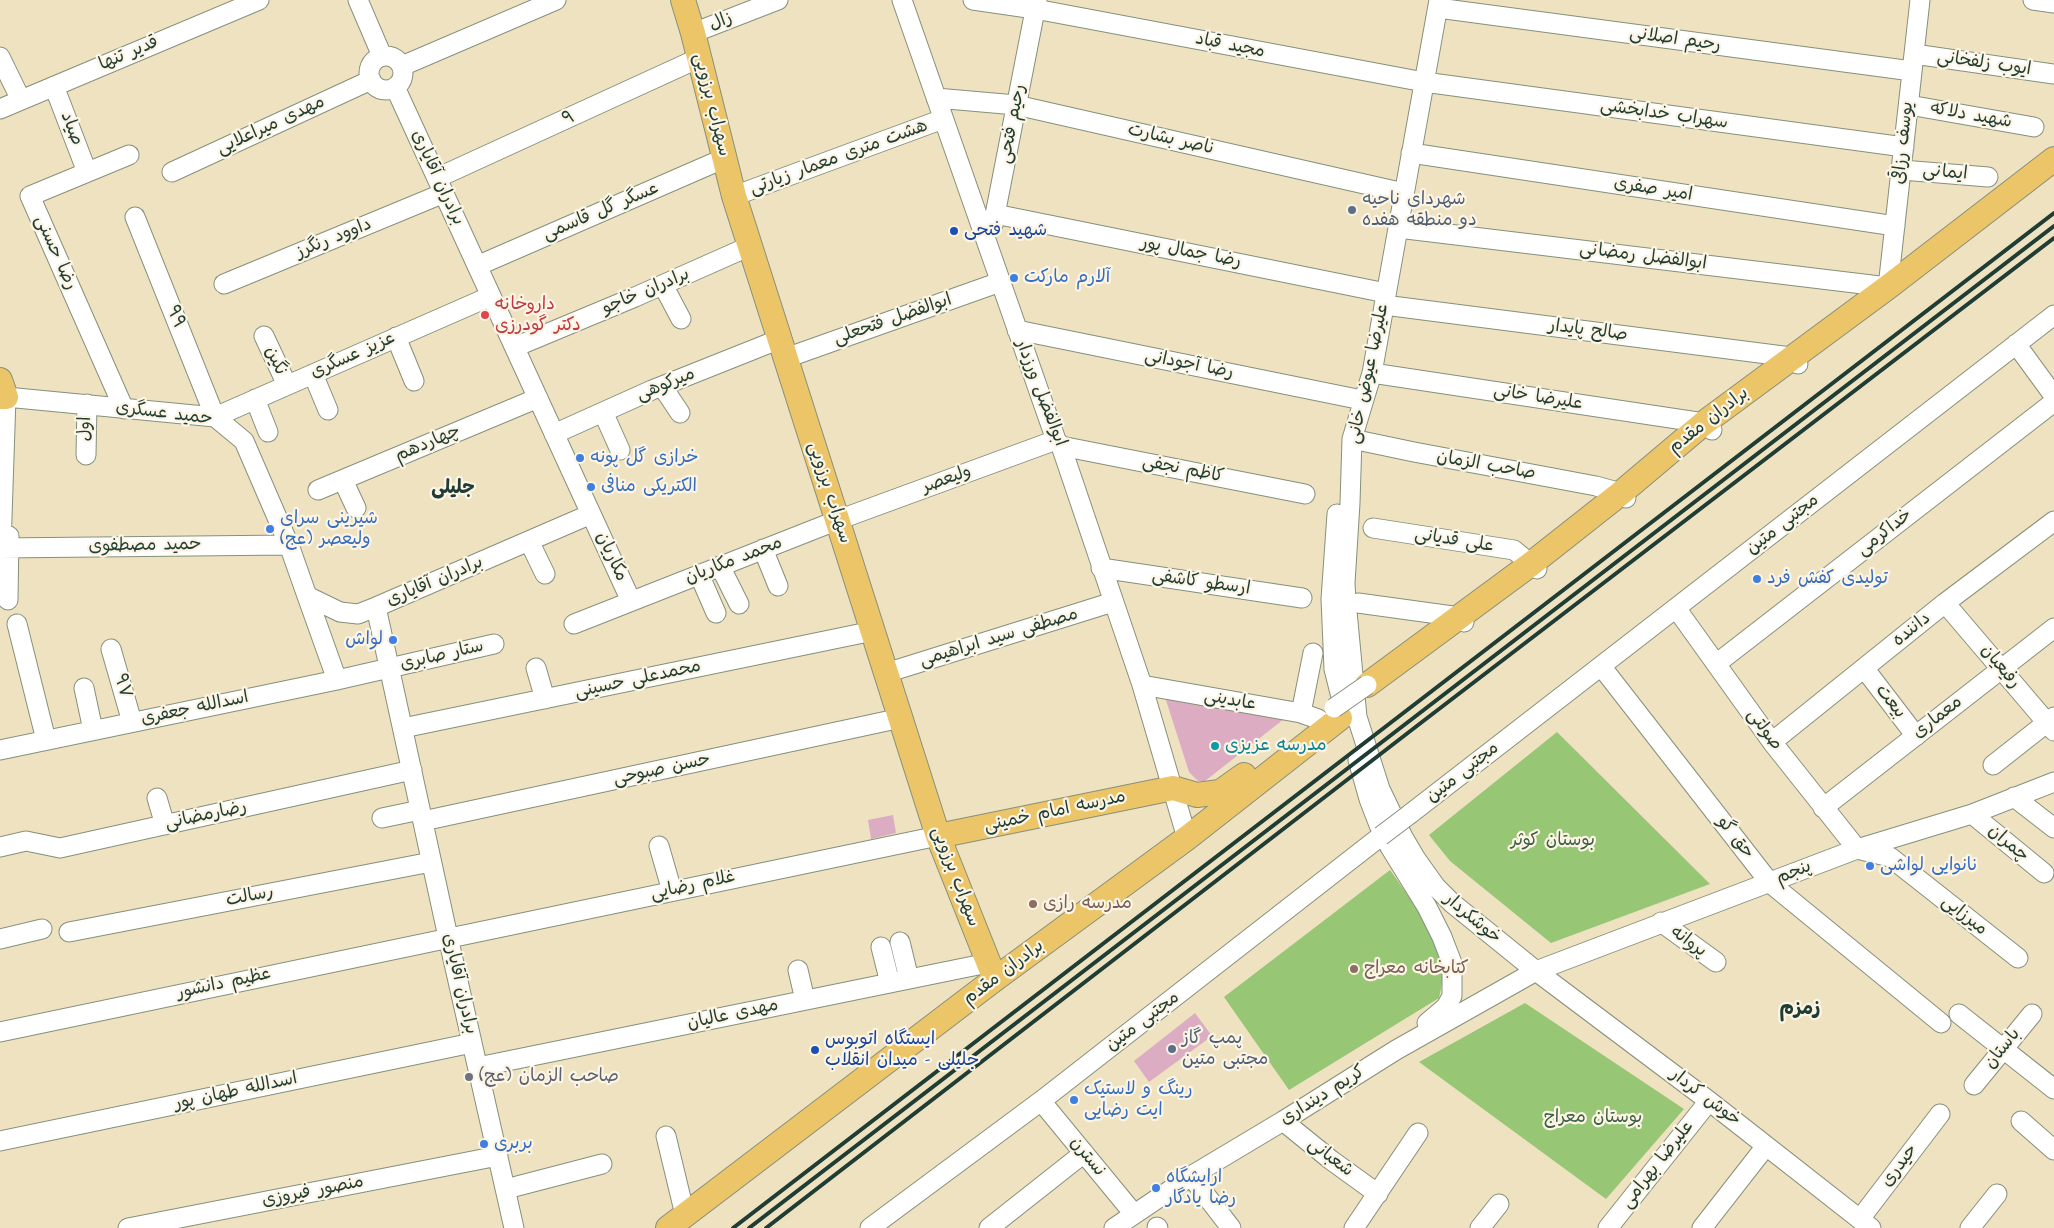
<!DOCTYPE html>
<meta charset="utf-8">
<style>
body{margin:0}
canvas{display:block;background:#eee2c1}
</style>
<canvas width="2054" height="1228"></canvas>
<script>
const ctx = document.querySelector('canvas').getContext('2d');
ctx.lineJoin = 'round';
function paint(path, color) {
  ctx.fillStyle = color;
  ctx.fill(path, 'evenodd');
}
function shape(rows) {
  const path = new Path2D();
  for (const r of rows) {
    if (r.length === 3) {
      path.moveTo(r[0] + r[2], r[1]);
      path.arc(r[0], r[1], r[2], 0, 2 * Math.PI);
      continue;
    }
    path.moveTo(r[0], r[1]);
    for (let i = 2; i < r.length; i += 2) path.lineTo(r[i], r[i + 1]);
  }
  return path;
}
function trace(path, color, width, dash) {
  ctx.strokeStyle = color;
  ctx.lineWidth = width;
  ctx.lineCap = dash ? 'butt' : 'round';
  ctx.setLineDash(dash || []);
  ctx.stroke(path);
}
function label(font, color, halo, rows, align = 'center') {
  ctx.font = font + ' "Architects Daughter","Playpen Sans Arabic",sans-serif';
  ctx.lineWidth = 4.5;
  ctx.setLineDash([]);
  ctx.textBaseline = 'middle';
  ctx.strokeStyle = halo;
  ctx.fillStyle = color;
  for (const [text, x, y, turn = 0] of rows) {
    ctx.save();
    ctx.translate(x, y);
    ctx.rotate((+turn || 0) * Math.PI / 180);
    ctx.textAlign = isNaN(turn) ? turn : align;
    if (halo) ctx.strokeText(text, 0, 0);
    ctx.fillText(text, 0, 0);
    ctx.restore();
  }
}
const green = shape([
 [1557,732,1710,884,1551,943,1450,861,1429,835],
 [1390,870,1433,931,1445,970,1439,998,1289,1090,1224,997],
 [1525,1003,1684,1109,1606,1199,1419,1062]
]);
const building = shape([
 [1165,697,1284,719,1205,781,1198,781,1189,772],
 [893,815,896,833,871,839,868,820],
 [1195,1013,1212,1036,1149,1082,1134,1061]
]);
const minor = shape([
 [358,0,382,56],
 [902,0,1056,440,1061,446,1142,685,1187,838],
 [973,0,1035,9,1424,82,1904,147],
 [1439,0,1372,373,1352,439,1350,503,1345,583,1346,601,1357,717,1380,789,1403,837,1416,859,1436,887,1452,903,1536,971,1709,1101,1871,1228],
 [2033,0,2054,3],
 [1438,8,1912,71],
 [693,33,778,0],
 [1914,54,2054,74],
 [386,73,17],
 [0,57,21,100],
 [402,66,556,0],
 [54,86,87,172],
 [395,87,631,601],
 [936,98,1016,105,1404,193],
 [1909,105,2034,127],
 [0,109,259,0],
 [1411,153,1895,226],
 [1902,170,1988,177],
 [172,172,371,80],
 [437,178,699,58],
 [734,196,943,119],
 [995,214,1386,293],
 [135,217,215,417,491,296],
 [993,225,1037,0],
 [1398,228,1888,287],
 [477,266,725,158],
 [224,284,444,193],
 [663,285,681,319],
 [1888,287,1920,0],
 [1384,305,1791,357,1798,364],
 [1017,330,1362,400],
 [264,336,287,385],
 [396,337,414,381],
 [2016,344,2054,396],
 [515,347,635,297,750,246],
 [786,358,1000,282],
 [1372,373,1704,423,1712,430],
 [313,374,328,410],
 [662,386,680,413],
 [255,399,268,432],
 [124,409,30,196,129,155],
 [603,412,620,450],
 [554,434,652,390,780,339],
 [1352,439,1414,452,1596,486,1621,493,1626,498],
 [1061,446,1305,494],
 [86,455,87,404],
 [343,480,356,508],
 [318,490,538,398],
 [1337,514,1331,599,1334,669,1346,717],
 [1373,528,1514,550,1537,569],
 [529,541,545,574],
 [0,548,289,545],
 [1,548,6,397,215,417,244,441,289,545,307,596,340,612,358,614,376,607,591,514],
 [763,549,778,586],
 [720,566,739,604],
 [1101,568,1302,598],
 [699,574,716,613],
 [307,596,337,680],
 [8,600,9,536],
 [1358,603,1460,617,1464,622],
 [1945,603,2054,731],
 [376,607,448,937,514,1228],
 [1676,608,1772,742,1857,849,1890,857,2018,958],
 [17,624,46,740],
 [574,624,838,520,1056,440],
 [111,649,132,722],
 [1716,664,2054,402],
 [1601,666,1770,883,1941,1023],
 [536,668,545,699],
 [1864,668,1916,736],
 [886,673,1113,602],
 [1142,685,1301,713,1318,719,1328,727],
 [84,688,93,730],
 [1301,713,1313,653],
 [403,728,873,631],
 [1772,742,1945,603,2054,521],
 [0,750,337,680,494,644],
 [1358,760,1369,799,1379,825,1390,847,1427,907,1442,937,1452,963,1452,996,1446,1007,1427,1023],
 [1993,765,2054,717],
 [2014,797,2054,828],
 [157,798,165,825],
 [1823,808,2054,628],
 [1410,814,2054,315],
 [1972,814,2044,873],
 [382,818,420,810],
 [423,821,901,718],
 [659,846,672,891],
 [0,847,26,841,60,848,412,770],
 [1661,922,1716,962],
 [69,932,431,862],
 [0,939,42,929],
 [900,942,909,979],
 [881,947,890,983],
 [798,970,805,1000],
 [1959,1014,2054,1089],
 [0,1032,938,836],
 [478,1067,988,963],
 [1974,1085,2032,1014],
 [1041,1101,1134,1214],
 [1283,1121,1331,1160,1378,1194],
 [2021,1121,2054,1150],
 [666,1136,685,1215],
 [0,1141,472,1043],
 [1191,1176,1231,1228],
 [506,1189,602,1164],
 [1860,1219,1940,1114],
 [1157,1227,1158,1228],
 [128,1228,498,1156],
 [870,1228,1041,1101,1381,836],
 [989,1228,1084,1153],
 [1114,1228,1191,1176,1283,1121,1396,1050,1536,971,1857,849,1972,814,2054,782],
 [1354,1228,1418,1133],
 [1480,1228,1499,1204],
 [1608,1228,1709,1101],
 [1702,1228,1766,1146],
 [1970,1228,1997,1194]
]);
const major = shape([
 [683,0,693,33,734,196,938,836,995,979],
 [0,380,6,397,0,397],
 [1367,685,1531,564,1621,493,1704,423,1888,287,2054,159],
 [938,836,1173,788,1197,795,1220,792,1244,775],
 [668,1228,995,979,1187,838,1340,718]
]);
const rail = shape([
 [733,1228,2054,213],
 [749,1228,2054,226],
 [766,1228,1422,722,2054,238]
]);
const minorBridge = shape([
 [1334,708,1367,685],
 [1381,836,1410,814]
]);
const markers = [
 [1352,210,5,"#5c6f8a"],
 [954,231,5,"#1a4fb4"],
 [1014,278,5,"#3f7fe0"],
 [485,315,5,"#e0444e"],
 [580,458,5,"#3f7fe0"],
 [591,487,5,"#3f7fe0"],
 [270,529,5,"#3f7fe0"],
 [1757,579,5,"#3f7fe0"],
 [393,640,5,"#3f7fe0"],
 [1215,746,5,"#0f9aa8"],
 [1870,866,5,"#3f7fe0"],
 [1033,904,5,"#8d6e63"],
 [1354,969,5,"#8d6e63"],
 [1172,1049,5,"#5c6f8a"],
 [815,1050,5,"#1a4fb4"],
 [469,1077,5,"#6b7280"],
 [1074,1100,5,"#3f7fe0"],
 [484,1144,5,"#3f7fe0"],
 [1156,1188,5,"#3f7fe0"]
];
const streetNames = [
 ["زال",721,22,-21],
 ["رحیم اصلانی",1675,40,8],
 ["مجید قباد",1230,46,11],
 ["قدیر تنها",129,54,-23],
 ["ایوب زلفخانی",1984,64,8],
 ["سهراب برزویی",711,105,76],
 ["سهراب خدابخشی",1664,115,8],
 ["شهید دلاکه",1971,116,10],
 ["۹",569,119,-25],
 ["رحیم فتحی",1013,124,-79],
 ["مهدی میراعلایی",271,126,-25],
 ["صیاد",71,129,69],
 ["ناصر بشارت",1171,140,13],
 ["یوسف رزاقی",1904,143,-84],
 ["هشت متری معمار زیارتی",839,158,-20],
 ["ایمانی",1945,173,5],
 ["برادران آقایاری",437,178,65],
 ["امیر صفری",1653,190,9],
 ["عسگر گل قاسمی",601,212,-23],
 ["داوود رنگرز",334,239,-22],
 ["رضا حسنی",55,253,66],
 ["رضا جمال پور",1191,253,11],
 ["ابوالفضل رمضانی",1643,257,7],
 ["برادران خاجو",646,292,-23],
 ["۹۹",175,317,68],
 ["ابوالفضل فتحعلی",893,320,-19],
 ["صالح پایدار",1588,331,7],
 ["عزیز عسگری",353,356,-24],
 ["نگین",275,361,66],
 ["رضا آجودانی",1189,365,11],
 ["علیرضا عیوض خانی",1369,374,-78],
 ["میرکوهی",666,385,-22],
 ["ابوالفضل ورزدار",1040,393,69],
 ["علیرضا خانی",1538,398,9],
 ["حمید عسگری",164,414,7],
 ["برادران مقدم",1709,421,-38],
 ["اول",86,429,-89],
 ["چهاردهم",428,444,-23],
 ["صاحب الزمان",1486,466,10],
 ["کاظم نجفی",1183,470,11],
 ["ولیعصر",947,480,-20],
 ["سهراب برزویی",829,493,72],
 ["مجتبی متین",1783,525,-38],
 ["خداکرمی",1885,533,-38],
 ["علی قدیانی",1454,541,9],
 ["حمید مصطفوی",145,546,-1],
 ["مکاریان",611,557,65],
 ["محمد مکاریان",734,561,-21],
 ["برادران آقایاری",435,582,-23],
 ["ارسطو کاشفی",1201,583,8],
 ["داننده",1912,630,-39],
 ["مصطفی سید ابراهیمی",999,638,-17],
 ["ستار صابری",442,656,-13],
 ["رفیعیان",2000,667,50],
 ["محمدعلی حسینی",638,680,-12],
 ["۹۷",122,686,74],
 ["عابدینی",1230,701,10],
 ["بیعت",1890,702,52],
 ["اسدالله جعفری",195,709,-12],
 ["معماری",1938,718,-38],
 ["صولتی",1764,730,54],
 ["حسن صبوحی",662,770,-12],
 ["مجتبی متین",1463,773,-38],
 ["مدرسه امام خمینی",1055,812,-12],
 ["رضارمضانی",206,816,-12],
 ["حق گو",1735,838,52],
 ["چمران",2008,844,40],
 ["پنجم",1794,873,-22],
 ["سهراب برزویی",955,877,69],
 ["غلام رضایی",693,886,-12],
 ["رسالت",250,897,-11],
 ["میرزایی",1964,916,38],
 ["خوشکردار",1472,919,40],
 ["پروانه",1688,942,36],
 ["برادران مقدم",1004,973,-37],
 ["عظیم دانشور",224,984,-12],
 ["برادران آقایاری",459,984,77],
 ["مهدی عالیان",733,1015,-12],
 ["مجتبی متین",1143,1022,-37],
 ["باستان",2003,1049,-51],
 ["اسدالله طهان پور",236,1092,-12],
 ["کریم دینداری",1323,1096,-32],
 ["خوش کردار",1705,1098,37],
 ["نسترن",1087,1157,51],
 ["شعبانی",1330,1158,37],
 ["علیرضا بهرامی",1658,1165,-52],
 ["حیدری",1900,1166,-53],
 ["منصور فیروزی",313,1192,-11]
];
const serviceNames = [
 ["شهردای ناحیه",1362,200],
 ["دو منطقه هفده",1362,221],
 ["پمپ گاز",1182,1039],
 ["مجتبی متین",1182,1060]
];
const transitNames = [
 ["شهید فتحی",964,231],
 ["ایستگاه اتوبوس",825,1040],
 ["جلیلی - میدان انقلاب",825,1061]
];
const shopNames = [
 ["آلارم مارکت",1024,278],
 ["خرازی گل پونه",590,458],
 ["الکتریکی منافی",601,487],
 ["شیرینی سرای",280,519],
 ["ولیعصر (عج)",280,540],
 ["تولیدی کفش فرد",1767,579],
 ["لواش",383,640,"right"],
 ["نانوایی لواشی",1880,866],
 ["رینگ و لاستیک",1084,1090],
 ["ایت رضایی",1084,1111],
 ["بربری",494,1144],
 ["ارایشگاه",1166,1178],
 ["رضا یادگار",1166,1199]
];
const healthNames = [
 ["داروخانه",495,305],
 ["دکتر گودرزی",495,326]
];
const cultureNames = [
 ["مدرسه عزیزی",1225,746]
];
const parkNames = [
 ["بوستان کوثر",1553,841],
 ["بوستان معراج",1593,1118]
];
const educationNames = [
 ["مدرسه رازی",1043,904],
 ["کتابخانه معراج",1364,969]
];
const worshipNames = [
 ["صاحب الزمان (عج)",479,1077]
];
const neighbourhoodNames = [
 ["جلیلی",453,489],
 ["زمزم",1800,1010]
];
paint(green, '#97c675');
paint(building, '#dcacc3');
trace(minor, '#86907a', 21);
trace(major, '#86907a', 26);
trace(minor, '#fff', 19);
trace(major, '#ecc569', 24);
trace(rail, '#1f3d34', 4);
trace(minorBridge, '#86907a', 21, []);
trace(minorBridge, '#fff', 19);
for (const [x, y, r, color] of markers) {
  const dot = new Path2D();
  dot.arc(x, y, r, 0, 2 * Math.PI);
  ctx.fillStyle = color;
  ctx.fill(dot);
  trace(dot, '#fcf5e5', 2);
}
label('18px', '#1f3d34', '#fcf5e5', streetNames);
label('18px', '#4e5e75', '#fcf5e5', serviceNames, 'left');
label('18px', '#164399', '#fcf5e5', transitNames, 'left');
label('18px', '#366cbe', '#fcf5e5', shopNames, 'left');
label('18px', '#be3a42', '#fcf5e5', healthNames, 'left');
label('18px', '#0d838f', '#fcf5e5', cultureNames, 'left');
label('18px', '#3d5f44', '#fcf5e5', parkNames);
label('18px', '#785e54', '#fcf5e5', educationNames, 'left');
label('18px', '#5b616d', '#fcf5e5', worshipNames, 'left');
label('bold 19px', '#1f3d34', '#fcf5e5', neighbourhoodNames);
</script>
